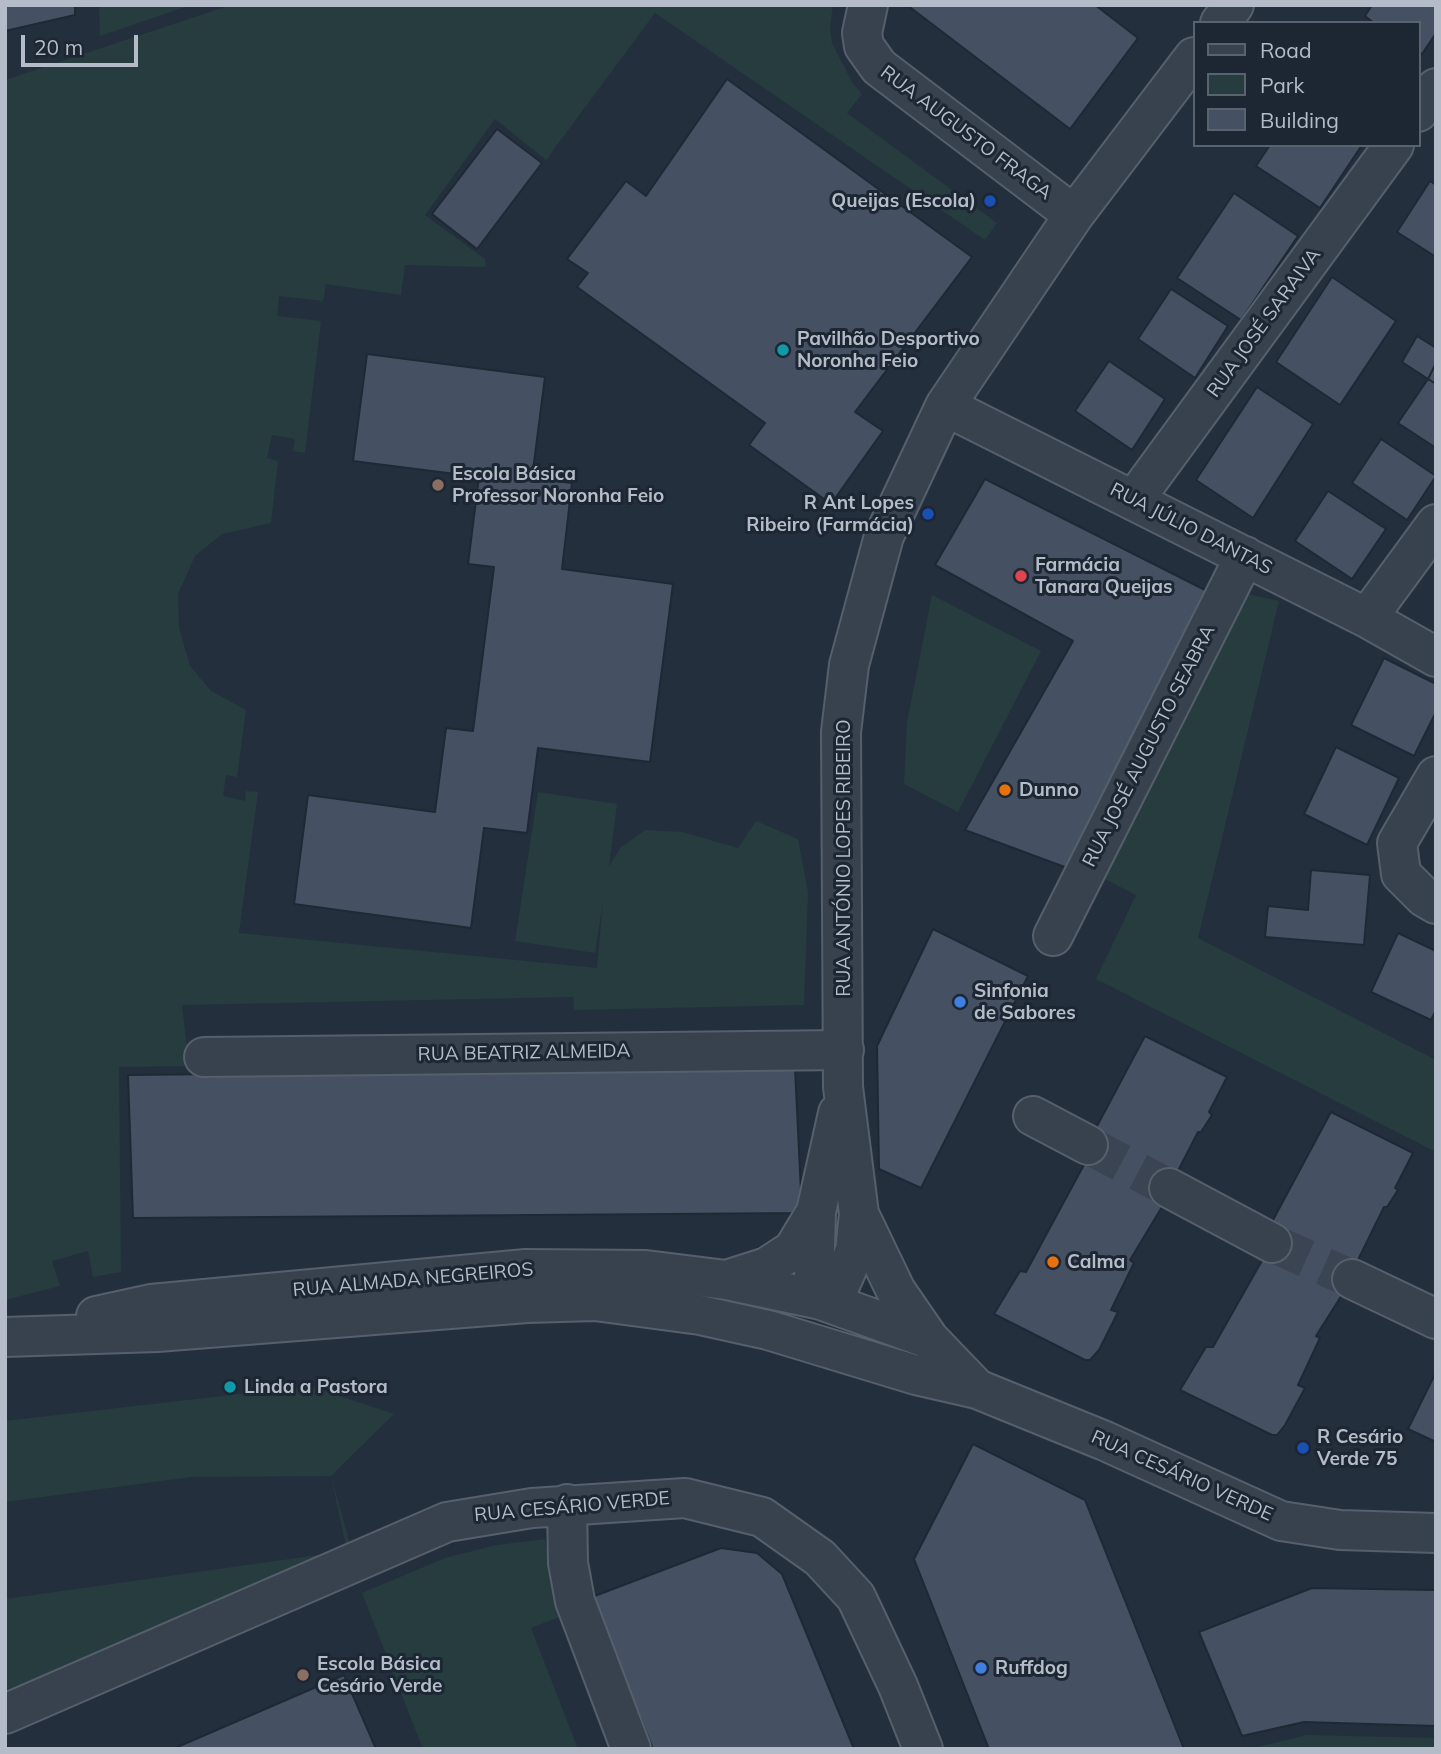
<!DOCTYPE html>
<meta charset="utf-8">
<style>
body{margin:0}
#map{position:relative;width:1441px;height:1754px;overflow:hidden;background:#242f3e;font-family:Mulish,sans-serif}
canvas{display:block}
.frame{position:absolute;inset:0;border:7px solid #b4bcc9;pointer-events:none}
.legend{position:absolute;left:1193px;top:21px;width:228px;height:126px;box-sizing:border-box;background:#1d2633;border:2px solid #59626f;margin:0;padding:9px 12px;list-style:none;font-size:21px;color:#b4bcc9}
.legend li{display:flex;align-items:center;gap:14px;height:35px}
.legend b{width:35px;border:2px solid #59626f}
.scale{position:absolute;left:21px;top:35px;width:117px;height:32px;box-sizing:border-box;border:4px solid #b4bcc9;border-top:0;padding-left:9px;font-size:21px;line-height:24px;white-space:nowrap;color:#b4bcc9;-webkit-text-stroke:5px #1d2633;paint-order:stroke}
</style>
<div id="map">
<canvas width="1441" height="1754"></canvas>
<div class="frame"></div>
<ul class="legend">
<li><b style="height:9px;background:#38414e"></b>Road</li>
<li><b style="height:19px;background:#263c3f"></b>Park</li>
<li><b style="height:19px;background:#455162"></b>Building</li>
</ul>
<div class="scale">20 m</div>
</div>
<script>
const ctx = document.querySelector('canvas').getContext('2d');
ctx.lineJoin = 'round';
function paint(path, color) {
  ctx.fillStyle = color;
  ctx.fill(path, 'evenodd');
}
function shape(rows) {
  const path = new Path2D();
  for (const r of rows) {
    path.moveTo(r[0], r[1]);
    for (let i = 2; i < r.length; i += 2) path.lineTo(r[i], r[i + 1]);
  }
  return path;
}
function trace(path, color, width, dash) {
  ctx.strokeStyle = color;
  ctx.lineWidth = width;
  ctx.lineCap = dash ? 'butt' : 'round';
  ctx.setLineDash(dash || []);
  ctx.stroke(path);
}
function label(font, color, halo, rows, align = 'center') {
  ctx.font = font + ' Mulish,sans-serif';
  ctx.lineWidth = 6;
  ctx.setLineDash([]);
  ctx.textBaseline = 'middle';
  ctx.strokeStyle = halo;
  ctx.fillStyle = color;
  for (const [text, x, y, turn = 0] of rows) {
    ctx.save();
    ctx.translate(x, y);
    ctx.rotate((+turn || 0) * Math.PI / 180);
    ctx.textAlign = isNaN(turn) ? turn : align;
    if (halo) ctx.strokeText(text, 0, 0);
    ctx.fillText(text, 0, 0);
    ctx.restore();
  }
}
const green = shape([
 [99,5,191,5,100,36],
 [231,5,833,5,830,27,832,43,852,82,862,94,847,113,997,223,985,240,655,13,546,160,495,119,425,215,485,259,486,267,405,265,401,295,326,284,323,301,279,296,277,316,321,321,305,453,293,451,295,439,272,435,267,458,278,461,271,523,222,534,195,556,178,594,179,628,190,666,211,691,246,710,237,777,226,775,223,796,245,801,246,791,258,792,239,933,597,968,603,902,595,953,515,941,538,792,617,804,609,867,620,848,645,830,682,832,738,848,756,821,798,839,808,892,804,1005,574,1010,573,997,182,1005,189,1066,119,1067,121,1272,93,1277,88,1251,52,1261,60,1286,5,1300,5,80],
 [1238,592,1279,601,1198,938,1436,1060,1436,1152,1096,979,1136,895,1093,873],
 [932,595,1041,651,958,812,904,784,907,722],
 [309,1386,394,1414,331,1476,360,1580,5,1735,5,1599,347,1551,331,1476,191,1477,5,1502,5,1421],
 [545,1539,559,1617,531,1628,578,1749,423,1749,362,1593,445,1558,497,1545],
 [1307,1735,1436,1738,1436,1749,1249,1749]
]);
const building = shape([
 [5,5,75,5,75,15,5,31,5,5],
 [907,5,1095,5,1138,38,1070,129,907,5],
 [1372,5,1436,5,1436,33,1422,54,1418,52,1418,23,1374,23,1365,16,1372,5],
 [727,79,972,257,855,412,883,431,831,504,749,445,765,423,577,287,588,273,567,259,626,181,646,196,727,79],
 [497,129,542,163,477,249,432,214,497,129],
 [1270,145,1362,145,1320,208,1256,166,1270,145],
 [1430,181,1436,185,1436,257,1397,232,1430,181],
 [1234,193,1298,236,1241,320,1177,278,1234,193],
 [1332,277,1396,321,1340,405,1276,362,1332,277],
 [1171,289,1228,326,1195,378,1138,339,1171,289],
 [1417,336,1436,348,1436,363,1428,379,1402,362,1417,336],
 [367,354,545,377,532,478,572,483,562,569,673,584,650,762,538,748,527,833,484,828,471,928,294,904,308,795,435,812,446,728,473,731,494,567,468,564,479,477,353,461,367,354],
 [1109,361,1165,399,1132,450,1075,411,1109,361],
 [1436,363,1436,384,1428,379,1436,363],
 [1428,379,1436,384,1436,448,1398,423,1428,379],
 [1257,387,1313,424,1253,518,1196,480,1257,387],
 [1381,439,1436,476,1407,520,1352,483,1381,439],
 [985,479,1213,594,1070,869,965,830,1073,641,935,565,985,479],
 [1328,491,1386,529,1352,579,1295,541,1328,491],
 [1384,658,1436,684,1436,712,1414,756,1351,725,1384,658],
 [1336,747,1399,778,1367,845,1304,814,1336,747],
 [1311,870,1370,875,1364,945,1265,937,1268,906,1308,910,1311,870],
 [933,929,1028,976,921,1188,879,1169,877,1046,933,929],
 [1398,933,1436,951,1436,1010,1431,1020,1371,992,1398,933],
 [1145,1036,1227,1077,1209,1112,1212,1115,1201,1132,1198,1132,1166,1194,1168,1197,1130,1260,1134,1263,1111,1310,1118,1312,1099,1350,1090,1360,1085,1360,994,1314,1020,1271,1026,1272,1086,1161,1080,1158,1145,1036],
 [795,1068,802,1213,133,1218,128,1075,795,1068],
 [1331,1112,1413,1153,1395,1188,1398,1190,1387,1207,1384,1207,1353,1270,1352,1279,1316,1336,1320,1338,1298,1385,1305,1388,1285,1425,1277,1435,1272,1435,1180,1390,1206,1347,1213,1347,1272,1243,1266,1233,1331,1112],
 [1436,1372,1436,1442,1408,1429,1436,1372],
 [973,1444,1085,1500,1184,1749,989,1749,914,1559,973,1444],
 [721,1548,757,1553,782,1574,854,1749,653,1749,592,1597,721,1548],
 [1312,1588,1436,1590,1436,1726,1304,1722,1242,1736,1199,1632,1312,1588],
 [344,1675,376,1749,176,1749,175,1748,344,1675]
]);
const streetTunnel = shape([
 [1088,1145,1169,1188],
 [1272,1243,1352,1279]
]);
const street = shape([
 [868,5,862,33,864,46,879,67,1074,215],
 [1220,23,1234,5],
 [1418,112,1436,88],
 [945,406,1367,618,1436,657],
 [1134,500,1394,145],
 [1367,618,1436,524],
 [1436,776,1397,843,1401,874,1424,897,1436,904],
 [1053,936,1245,556],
 [204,1057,844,1050],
 [1033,1116,1088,1145],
 [1169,1188,1272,1243],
 [859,1214,896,1291,929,1339],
 [1352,1279,1436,1319],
 [726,1280,767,1267,793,1250,816,1212],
 [821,1300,840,1285,855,1251,859,1214,843,1087,841,732,849,665,884,536,945,406,1074,215,1194,57],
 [821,1300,814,1280,816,1212,838,1113],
 [96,1316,151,1304,526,1269,646,1270,726,1280,821,1300,877,1320,929,1339,977,1389],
 [5,1337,157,1332,527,1303,595,1301,700,1315,768,1330,916,1375,977,1389,1105,1441,1281,1521,1340,1530,1436,1533],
 [567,1504,568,1563,575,1601,631,1749],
 [5,1714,447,1522,532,1508,685,1498,762,1517,820,1558,856,1597,898,1686,923,1749]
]);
const markers = [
 [990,201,7,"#1a4fb4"],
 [783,350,7,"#0f9aa8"],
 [438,485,7,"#8d6e63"],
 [928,514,7,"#1a4fb4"],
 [1021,576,7,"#e0444e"],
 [1005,790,7,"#e8710a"],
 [960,1002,7,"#3f7fe0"],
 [1053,1262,7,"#e8710a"],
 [230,1387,7,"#0f9aa8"],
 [1303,1448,7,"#1a4fb4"],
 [981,1668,7,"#3f7fe0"],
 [303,1675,7,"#8d6e63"]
];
const streetNames = [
 ["RUA AUGUSTO FRAGA",966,133,37],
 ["RUA JOSÉ SARAIVA",1264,323,-54],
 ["RUA JÚLIO DANTAS",1191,529,27],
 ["RUA JOSÉ AUGUSTO SEABRA",1149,746,-63],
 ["RUA ANTÓNIO LOPES RIBEIRO",844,858,-90],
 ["RUA BEATRIZ ALMEIDA",524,1053,-1],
 ["RUA ALMADA NEGREIROS",413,1280,-5],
 ["RUA CESÁRIO VERDE",1182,1476,24],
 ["RUA CESÁRIO VERDE",572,1507,-5]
];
const poiNames = [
 ["Queijas (Escola)",976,201,"right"],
 ["Pavilhão Desportivo",797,339],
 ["Noronha Feio",797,361],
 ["Escola Básica",452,474],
 ["Professor Noronha Feio",452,496],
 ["R Ant Lopes",914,503,"right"],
 ["Ribeiro (Farmácia)",914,525,"right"],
 ["Farmácia",1035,565],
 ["Tanara Queijas",1035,587],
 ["Dunno",1019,790],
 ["Sinfonia",974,991],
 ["de Sabores",974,1013],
 ["Calma",1067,1262],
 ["Linda a Pastora",244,1387],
 ["R Cesário",1317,1437],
 ["Verde 75",1317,1459],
 ["Escola Básica",317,1664],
 ["Cesário Verde",317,1686],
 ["Ruffdog",995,1668]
];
paint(green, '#263c3f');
paint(building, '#455162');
trace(building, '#1f2835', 2);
trace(streetTunnel, '#3a4453', 38, [38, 19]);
trace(street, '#565f6c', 42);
trace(street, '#38414e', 38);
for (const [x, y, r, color] of markers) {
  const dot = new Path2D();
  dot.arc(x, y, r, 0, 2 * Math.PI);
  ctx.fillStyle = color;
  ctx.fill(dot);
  trace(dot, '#1d2633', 2.5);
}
label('19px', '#b4bcc9', '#1d2633', streetNames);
label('bold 19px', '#b4bcc9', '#1d2633', poiNames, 'left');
</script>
